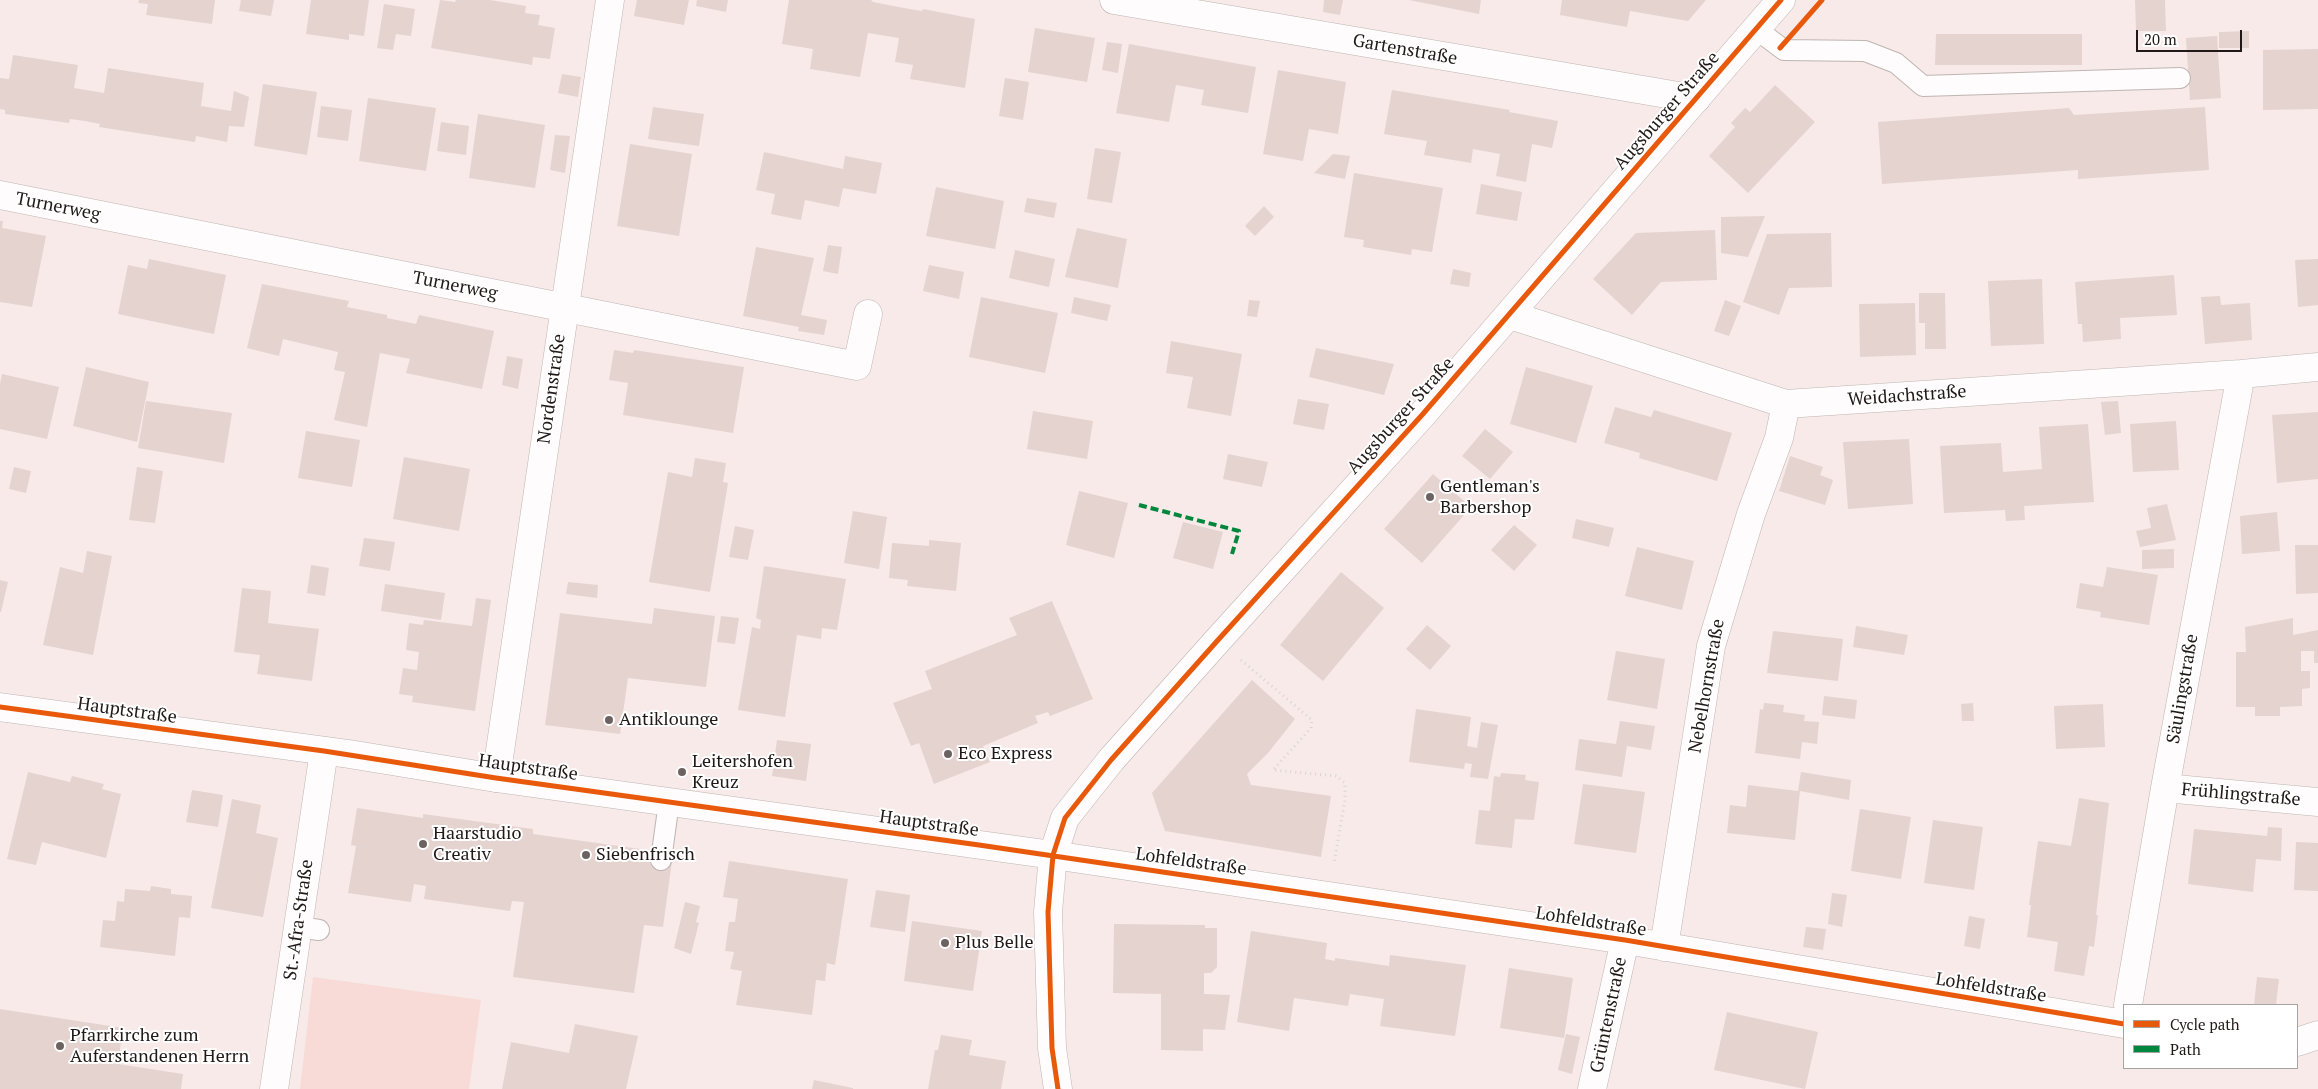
<!DOCTYPE html>
<meta charset="utf-8">
<style>
body{margin:0}
#map{position:relative;width:2318px;height:1089px;overflow:hidden;background:#f7eae8;font-family:"PT Serif",serif}
canvas{display:block}
.legend{position:absolute;left:2123px;top:1004px;width:175px;height:65px;box-sizing:border-box;background:#fff;border:1px solid #a6a3a3;margin:0;padding:6px 9px;list-style:none;font-size:15px;color:#211918}
.legend li{display:flex;align-items:center;gap:10px;height:25px}
.legend b{width:25px;border:1px solid #a6a3a3}
.scale{position:absolute;left:2136px;top:30px;width:106px;height:22px;box-sizing:border-box;border:2px solid #211918;border-top:0;padding-left:6px;font-size:15px;line-height:18px;white-space:nowrap;color:#211918;-webkit-text-stroke:4px #fff;paint-order:stroke}
</style>
<div id="map">
<canvas width="2318" height="1089"></canvas>
<ul class="legend">
<li><b style="height:6px;background:#e8590c"></b>Cycle path</li>
<li><b style="height:6px;background:#00873e"></b>Path</li>
</ul>
<div class="scale">20 m</div>
</div>
<script>
const ctx = document.querySelector('canvas').getContext('2d');
ctx.lineJoin = 'round';
function paint(path, color) {
  ctx.fillStyle = color;
  ctx.fill(path, 'evenodd');
}
function shape(rows) {
  const path = new Path2D();
  for (const r of rows) {
    path.moveTo(r[0], r[1]);
    for (let i = 2; i < r.length; i += 2) path.lineTo(r[i], r[i + 1]);
  }
  return path;
}
function trace(path, color, width, dash) {
  ctx.strokeStyle = color;
  ctx.lineWidth = width;
  ctx.lineCap = dash ? 'butt' : 'round';
  ctx.setLineDash(dash || []);
  ctx.stroke(path);
}
function label(font, color, halo, rows, align = 'center') {
  ctx.font = font + ' "PT Serif",serif';
  ctx.lineWidth = 4;
  ctx.setLineDash([]);
  ctx.textBaseline = 'middle';
  ctx.strokeStyle = halo;
  ctx.fillStyle = color;
  for (const [text, x, y, turn = 0] of rows) {
    ctx.save();
    ctx.translate(x, y);
    ctx.rotate((+turn || 0) * Math.PI / 180);
    ctx.textAlign = isNaN(turn) ? turn : align;
    if (halo) ctx.strokeText(text, 0, 0);
    ctx.fillText(text, 0, 0);
    ctx.restore();
  }
}
const green = shape([
 [313,977,481,1000,469,1089,300,1089]
]);
const building = shape([
 [139,0,215,0,212,24,146,15,148,4,138,3],
 [241,0,274,0,271,16,239,11],
 [311,0,369,0,364,36,349,34,349,40,306,34],
 [440,0,455,2,456,0,490,0,526,6,525,13,540,15,538,25,555,28,550,59,533,57,532,65,431,48],
 [637,0,689,0,684,25,634,16],
 [697,0,728,0,726,12,696,6],
 [789,0,871,0,873,2,904,8,922,11,923,9,975,19,965,88,910,79,913,65,895,62,899,38,868,33,860,77,810,69,813,49,782,44],
 [1324,0,1343,0,1340,15,1323,12],
 [1409,0,1481,0,1479,14],
 [1562,0,1706,0,1688,21,1630,11,1627,27,1560,15],
 [2135,0,2165,0,2166,31,2136,31],
 [384,4,415,9,411,36,396,34,393,50,377,48],
 [1035,28,1095,38,1087,82,1028,72],
 [2249,31,2249,48,2219,48,2219,32],
 [1936,34,2082,34,2082,65,1935,65],
 [2217,36,2221,98,2190,100,2186,38],
 [1107,42,1122,44,1118,73,1102,70],
 [1129,44,1256,67,1248,113,1201,105,1204,90,1176,85,1169,122,1116,113],
 [2318,49,2318,109,2263,110,2263,50],
 [13,55,78,65,74,88,104,93,108,68,204,83,201,106,231,111,234,91,249,97,244,127,229,126,227,142,196,136,195,142,99,127,100,124,85,121,70,119,69,123,5,114,5,110,0,109,0,78,9,79],
 [1278,70,1346,82,1338,134,1309,129,1303,161,1263,154],
 [562,74,581,77,578,97,558,93],
 [1005,78,1029,82,1023,120,999,116],
 [263,84,317,92,307,155,254,146],
 [1775,85,1815,122,1748,193,1709,156,1735,127,1731,123,1745,108,1750,112],
 [1392,90,1510,110,1509,112,1558,121,1552,148,1532,144,1526,182,1496,176,1500,154,1473,149,1471,163,1424,155,1427,141,1384,134],
 [368,98,436,108,426,171,359,161],
 [321,106,352,110,348,141,317,137],
 [653,107,704,114,699,146,648,139],
 [2205,107,2209,170,2078,179,2078,170,1882,184,1878,122,2069,108,2074,115],
 [478,114,545,125,535,188,469,178],
 [441,122,469,126,466,155,437,151],
 [555,135,570,136,565,173,550,170],
 [630,144,692,154,679,236,617,226],
 [1095,148,1121,152,1112,203,1087,199],
 [764,152,843,169,845,156,882,163,876,194,843,188,839,207,805,200,801,220,771,214,775,194,756,190],
 [1333,154,1350,156,1345,179,1314,173],
 [1354,173,1443,188,1432,252,1412,249,1411,255,1363,247,1364,240,1344,237],
 [1481,184,1522,192,1517,221,1476,214],
 [936,187,1004,201,995,249,926,236],
 [1027,198,1057,203,1054,218,1024,212],
 [1264,206,1274,217,1255,236,1245,226],
 [1765,216,1748,257,1721,253,1721,217],
 [0,221,3,221,2,228,46,236,32,307,0,302],
 [1077,228,1127,239,1118,288,1065,277],
 [1715,230,1717,280,1661,282,1632,315,1593,279,1636,233],
 [1831,233,1832,287,1789,288,1779,315,1743,302,1767,234],
 [828,245,842,247,838,274,823,271],
 [756,247,814,258,801,315,827,320,824,335,798,331,799,327,743,316],
 [1015,250,1055,259,1049,287,1009,278],
 [149,259,226,275,214,334,118,314,128,265,147,269],
 [2318,259,2318,305,2298,307,2295,260],
 [929,265,964,272,959,299,923,291],
 [1453,269,1471,273,1469,287,1450,284],
 [2174,275,2177,315,2120,318,2121,339,2083,342,2082,324,2078,324,2075,282],
 [2042,279,2044,344,1991,346,1988,281],
 [262,284,349,301,347,307,387,315,387,318,416,324,419,315,494,331,482,389,406,373,410,359,380,353,367,427,334,420,345,372,334,370,338,352,283,339,279,356,247,348],
 [1919,293,1945,293,1946,349,1925,349,1925,323,1919,323],
 [2220,296,2221,305,2250,303,2252,340,2205,344,2201,297],
 [981,297,1058,313,1045,373,969,357],
 [1074,297,1111,305,1107,321,1071,313],
 [1249,300,1260,301,1257,317,1247,316],
 [1725,300,1741,306,1729,336,1714,331],
 [1915,303,1916,355,1860,357,1859,304],
 [1171,341,1242,354,1231,416,1187,408,1193,377,1166,373],
 [1316,348,1394,364,1384,395,1309,377],
 [614,350,633,353,634,350,744,367,733,433,623,415,628,383,609,380],
 [507,356,523,359,518,389,502,385],
 [86,367,149,382,137,442,73,426],
 [1526,367,1593,386,1576,443,1510,424],
 [2,374,59,387,47,439,0,429,0,384],
 [1298,399,1329,404,1324,430,1293,424],
 [146,401,232,413,224,463,138,448],
 [2118,401,2121,433,2105,435,2101,402],
 [1615,407,1651,417,1654,410,1732,433,1717,481,1639,458,1640,453,1604,443],
 [1033,411,1093,421,1087,459,1027,449],
 [2318,412,2318,479,2277,483,2272,415],
 [2176,421,2179,470,2133,472,2130,424],
 [2088,424,2094,502,2024,506,2025,520,2006,521,2005,510,1944,513,1940,446,2001,443,2003,472,2042,469,2039,427],
 [1485,429,1513,452,1490,479,1462,456],
 [306,431,360,440,352,487,298,478],
 [1909,439,1913,504,1848,509,1843,442],
 [1228,454,1268,462,1262,487,1223,479],
 [1790,456,1823,467,1820,475,1833,480,1825,505,1779,491],
 [404,457,470,469,459,531,393,519],
 [695,458,726,463,723,482,728,483,710,592,649,582,668,472,692,477],
 [14,467,31,471,26,493,9,489],
 [137,467,163,471,155,523,129,520],
 [1433,474,1471,507,1422,563,1384,529],
 [1079,491,1128,503,1114,558,1066,545],
 [2167,504,2176,540,2140,547,2136,531,2151,528,2147,508],
 [853,511,887,517,879,569,844,563],
 [2277,512,2280,551,2242,554,2240,516],
 [1576,519,1614,528,1609,547,1572,538],
 [1183,522,1223,532,1213,569,1173,558],
 [1514,525,1537,545,1514,571,1491,550],
 [735,526,754,530,748,560,729,557],
 [364,538,395,542,390,571,359,566],
 [929,540,961,543,956,591,907,586,908,580,889,578,892,543,929,546],
 [2295,545,2318,545,2318,593,2296,594],
 [1637,547,1694,561,1682,610,1625,596],
 [2174,549,2174,568,2142,569,2142,550],
 [87,551,112,556,93,655,43,645,60,567,83,573],
 [311,565,329,568,325,596,307,593],
 [764,566,846,579,837,630,822,628,821,639,797,635,785,717,738,710,752,627,760,629,761,620,756,618],
 [2107,567,2158,575,2149,625,2100,617,2101,612,2076,608,2080,583,2103,587],
 [1341,572,1384,608,1323,681,1280,645],
 [0,580,8,582,1,612,0,612],
 [568,582,598,585,597,598,566,594],
 [385,584,445,593,441,620,381,611],
 [242,588,271,591,268,623,319,629,312,681,257,674,260,655,234,652],
 [476,598,491,600,475,711,412,702,413,696,399,694,403,668,417,670,419,652,406,650,409,623,423,625,424,620,472,626],
 [1052,601,1093,699,1050,716,1048,712,1035,716,1038,723,983,746,990,762,934,784,919,743,911,746,893,703,932,689,925,671,1017,635,1009,618],
 [654,608,715,616,706,687,628,678,620,734,545,725,560,613,652,624],
 [721,616,739,618,735,644,717,642],
 [2293,618,2293,635,2318,630,2318,663,2314,663,2314,651,2301,651,2301,671,2310,671,2310,688,2302,689,2302,706,2280,707,2280,716,2255,716,2255,707,2236,707,2236,652,2246,652,2245,627],
 [1427,625,1451,646,1430,670,1406,649],
 [1856,626,1908,635,1904,655,1853,647],
 [1773,631,1843,639,1838,681,1767,673],
 [1616,651,1665,659,1657,709,1607,700],
 [1252,680,1295,719,1268,753,1247,774,1251,785,1331,796,1321,857,1165,831,1152,793],
 [1824,696,1857,700,1855,719,1822,715],
 [1764,703,1784,705,1783,712,1805,715,1804,721,1819,722,1817,744,1802,742,1800,759,1755,753,1760,709,1763,710],
 [1973,703,1974,721,1962,721,1961,704],
 [2103,704,2105,747,2056,749,2054,706],
 [1416,709,1471,717,1467,746,1477,748,1481,722,1498,725,1488,779,1470,777,1472,764,1465,763,1464,769,1409,762],
 [1620,721,1655,726,1651,750,1627,746,1622,777,1575,770,1579,739,1616,744],
 [777,740,811,744,806,781,772,776],
 [28,772,70,782,72,776,104,784,102,789,121,794,106,858,42,842,36,865,7,859],
 [1801,772,1851,780,1849,800,1800,791,1795,840,1727,833,1730,805,1746,807,1748,785,1798,791],
 [1501,773,1526,775,1525,780,1539,782,1534,820,1515,819,1512,848,1475,844,1479,810,1490,811,1494,776,1500,777],
 [1583,784,1645,792,1636,853,1574,844],
 [192,790,223,795,218,827,186,822],
 [2079,798,2109,803,2096,915,2098,915,2094,947,2089,946,2084,976,2054,971,2058,942,2027,937,2031,905,2029,905,2038,841,2071,846],
 [232,799,261,805,256,833,278,838,263,917,211,908],
 [357,808,423,818,423,814,533,829,533,834,654,851,653,859,672,861,663,927,644,925,634,993,513,977,524,902,512,901,510,911,424,899,426,886,414,884,411,902,348,893,356,846,351,845],
 [1860,809,1911,817,1901,879,1851,871],
 [1933,820,1983,827,1974,890,1924,883],
 [2268,827,2282,828,2281,861,2256,859,2253,892,2188,884,2194,829,2267,836],
 [2296,842,2318,843,2318,891,2294,890],
 [729,861,848,879,835,965,827,963,825,981,816,980,812,1015,736,1005,742,971,730,969,734,952,725,951,729,922,735,922,738,899,723,897],
 [151,886,171,889,171,894,192,896,190,918,179,917,175,956,100,947,103,920,115,921,117,901,124,902,125,889,150,891],
 [876,890,910,895,905,932,870,927],
 [1832,893,1847,895,1842,927,1828,924],
 [685,902,700,906,696,922,699,923,691,954,674,948],
 [1969,916,1985,919,1980,949,1964,946],
 [912,921,982,931,973,991,904,981],
 [1114,924,1205,925,1205,928,1217,928,1217,967,1211,973,1204,973,1204,994,1230,995,1225,1030,1203,1029,1203,1051,1161,1050,1161,994,1113,993],
 [1806,927,1826,929,1823,950,1803,947],
 [1251,931,1327,943,1325,959,1335,961,1335,958,1389,966,1390,955,1466,965,1455,1036,1380,1026,1384,999,1350,994,1348,1006,1294,998,1289,1031,1237,1022],
 [1509,968,1573,978,1564,1038,1500,1028],
 [2257,977,2279,979,2276,1005,2254,1005],
 [0,1009,123,1028,118,1064,183,1074,181,1089,0,1089],
 [1727,1012,1818,1032,1805,1089,1714,1070],
 [575,1024,638,1036,626,1089,502,1089,511,1042,569,1053],
 [1566,1034,1580,1037,1572,1074,1558,1070],
 [941,1035,972,1040,969,1055,1006,1061,1001,1089,928,1089,935,1050,938,1050],
 [814,1080,853,1088,853,1089,812,1089]
]);
const path = shape([
 [1812,12,1822,0],
 [1241,660,1312,720,1311,728,1273,770,1336,776,1345,783,1345,800,1334,863]
]);
const service = shape([
 [1756,29,1784,50,1865,51,1896,63,1923,86,2180,78],
 [661,860,669,802],
 [299,927,319,930]
]);
const minor = shape([
 [1114,0,1696,99],
 [0,195,857,366,868,314],
 [1510,315,1786,404,2241,374,2318,367],
 [496,778,610,0],
 [2165,788,2318,802],
 [1053,855,1625,940,2124,1024],
 [1664,947,1711,646,1751,514,1779,438,1786,404],
 [2128,1005,2165,788,2241,374],
 [2297,1042,2318,1035],
 [274,1089,324,751],
 [1592,1089,1625,940]
]);
const tertiary = shape([
 [0,707,349,754,496,778,1053,855],
 [1058,1089,1052,1048,1048,912,1053,855,1065,818,1111,760,1218,640,1422,415,1781,0]
]);
const quiet = shape([
 [1139,505,1239,531,1232,554]
]);
const cycleway = shape([
 [1780,48,1822,0],
 [0,707,324,751,496,778,979,845,1625,940,2124,1024],
 [1058,1089,1052,1048,1048,912,1053,855,1065,818,1111,760,1218,640,1422,415,1781,0]
]);
const markers = [
 [1430,497,5,"#6c6261"],
 [609,720,5,"#6c6261"],
 [948,754,5,"#6c6261"],
 [682,772,5,"#6c6261"],
 [423,844,5,"#6c6261"],
 [586,855,5,"#6c6261"],
 [945,943,5,"#6c6261"],
 [60,1046,5,"#6c6261"]
];
const streetNames = [
 ["Gartenstraße",1405,50,10],
 ["Augsburger Straße",1667,111,-49],
 ["Turnerweg",58,207,11],
 ["Turnerweg",455,286,11],
 ["Nordenstraße",552,389,-82],
 ["Weidachstraße",1907,396,-4],
 ["Augsburger Straße",1401,416,-48],
 ["Nebelhornstraße",1707,686,-80],
 ["Säulingstraße",2183,689,-80],
 ["Hauptstraße",127,711,8],
 ["Hauptstraße",528,768,8],
 ["Frühlingstraße",2241,795,5],
 ["Hauptstraße",929,824,8],
 ["Lohfeldstraße",1191,862,8],
 ["St.-Afra-Straße",299,920,-82],
 ["Lohfeldstraße",1591,922,9],
 ["Lohfeldstraße",1991,988,9],
 ["Grüntenstraße",1609,1015,-78]
];
const poiNames = [
 ["Gentleman's",1440,487],
 ["Barbershop",1440,508],
 ["Antiklounge",619,720],
 ["Eco Express",958,754],
 ["Leitershofen",692,762],
 ["Kreuz",692,783],
 ["Haarstudio",433,834],
 ["Creativ",433,855],
 ["Siebenfrisch",596,855],
 ["Plus Belle",955,943],
 ["Pfarrkirche zum",70,1036],
 ["Auferstandenen Herrn",70,1057]
];
paint(green, '#f8dbd7');
paint(building, '#e5d3d0');
trace(service, '#bfb5b3', 22);
trace(minor, '#bfb5b3', 29);
trace(tertiary, '#bfb5b3', 29);
trace(path, '#d8d5d4', 3, [1, 4]);
trace(service, '#fefcfc', 20);
trace(minor, '#fefcfc', 28);
trace(tertiary, '#fefcfc', 28);
trace(quiet, '#00873e', 4, [8, 4]);
trace(cycleway, '#e8590c', 5);
for (const [x, y, r, color] of markers) {
  const dot = new Path2D();
  dot.arc(x, y, r, 0, 2 * Math.PI);
  ctx.fillStyle = color;
  ctx.fill(dot);
  trace(dot, '#fff', 2);
}
label('18px', '#211918', '#fff', streetNames);
label('18px', '#211918', '#fff', poiNames, 'left');
</script>
